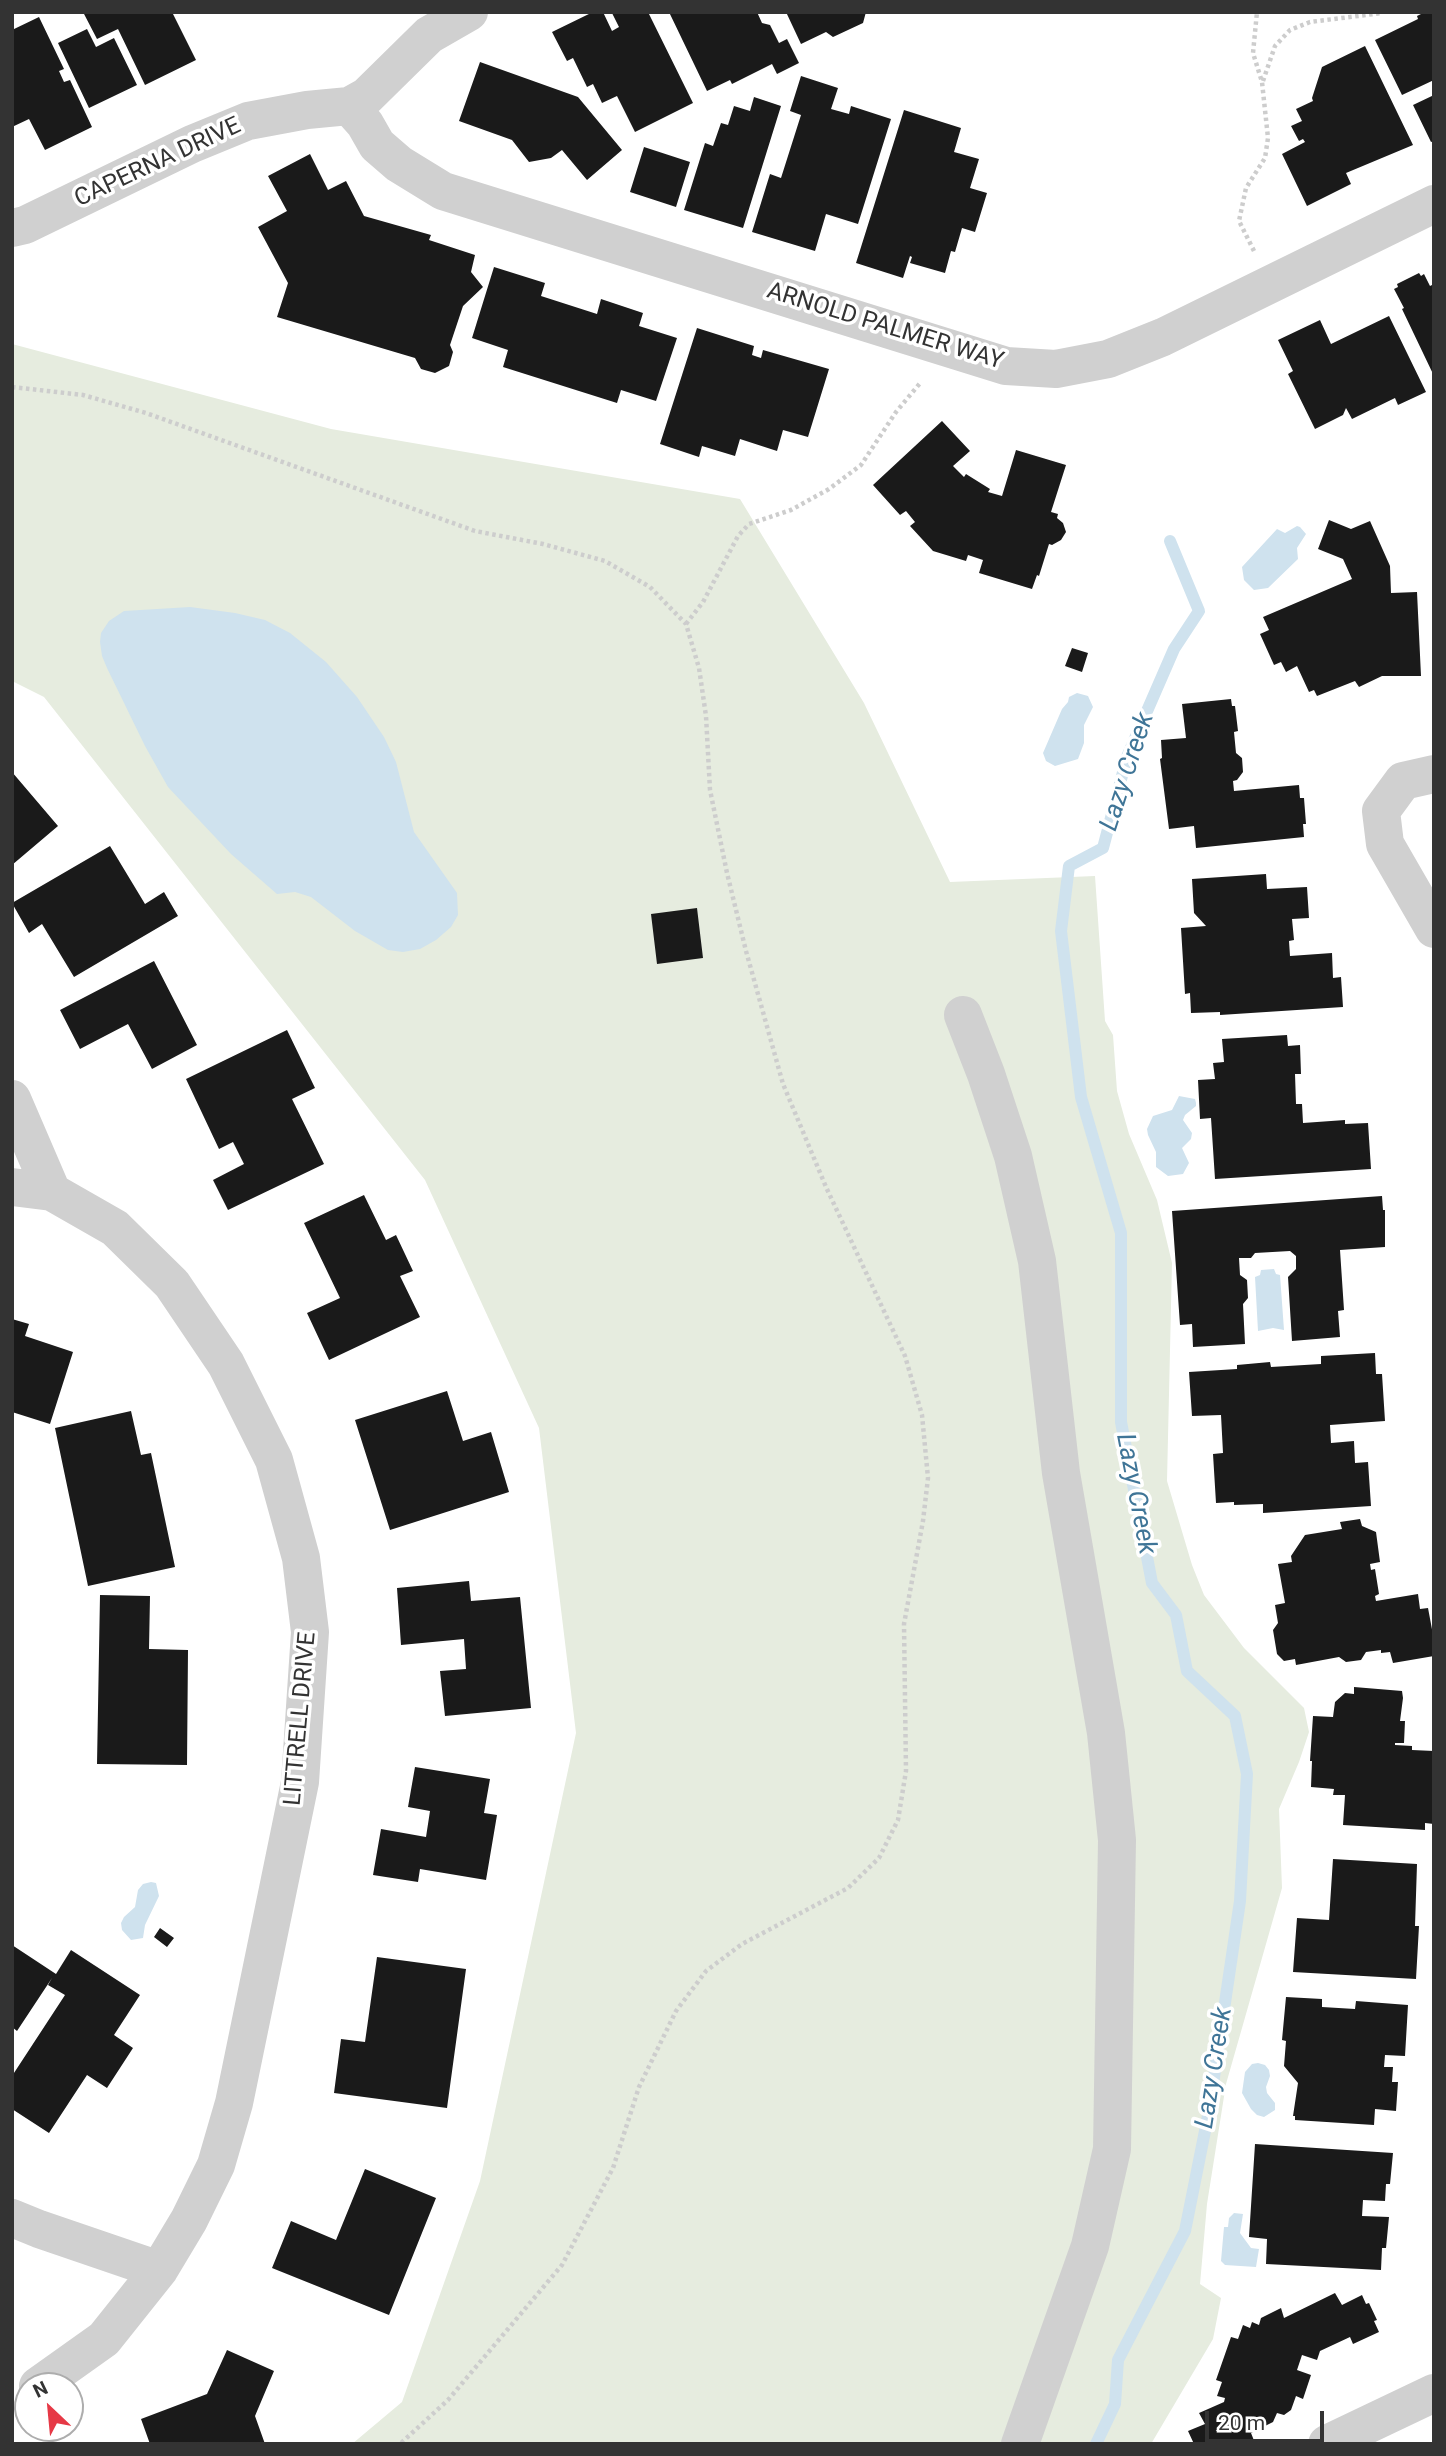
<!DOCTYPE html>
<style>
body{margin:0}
#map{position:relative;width:1446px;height:2456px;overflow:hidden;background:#fff;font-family:Roboto,sans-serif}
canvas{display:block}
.frame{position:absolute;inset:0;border:14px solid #333;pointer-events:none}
.north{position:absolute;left:14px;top:2372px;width:70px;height:70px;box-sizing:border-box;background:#fff;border:2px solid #adadad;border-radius:50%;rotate:334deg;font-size:19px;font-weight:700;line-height:28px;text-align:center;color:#333}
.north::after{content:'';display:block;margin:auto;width:24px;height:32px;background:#e63946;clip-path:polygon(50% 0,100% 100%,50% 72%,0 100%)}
.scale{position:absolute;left:1205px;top:2411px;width:119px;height:32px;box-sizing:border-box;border:4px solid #333;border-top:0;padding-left:9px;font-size:21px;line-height:24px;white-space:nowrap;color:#333;-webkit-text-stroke:5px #fff;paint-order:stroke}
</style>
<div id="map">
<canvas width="1446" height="2456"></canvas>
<div class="frame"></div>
<div class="north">N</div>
<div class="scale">20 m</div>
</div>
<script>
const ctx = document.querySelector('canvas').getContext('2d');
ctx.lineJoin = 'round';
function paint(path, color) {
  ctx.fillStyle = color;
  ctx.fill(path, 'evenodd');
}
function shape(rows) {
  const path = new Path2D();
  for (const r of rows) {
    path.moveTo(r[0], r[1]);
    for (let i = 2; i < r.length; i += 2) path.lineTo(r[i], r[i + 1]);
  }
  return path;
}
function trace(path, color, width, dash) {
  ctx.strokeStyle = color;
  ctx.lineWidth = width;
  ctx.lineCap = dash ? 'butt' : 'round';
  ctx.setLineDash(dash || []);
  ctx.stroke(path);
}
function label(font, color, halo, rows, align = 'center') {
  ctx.font = font + ' Roboto,sans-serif';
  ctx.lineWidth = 7;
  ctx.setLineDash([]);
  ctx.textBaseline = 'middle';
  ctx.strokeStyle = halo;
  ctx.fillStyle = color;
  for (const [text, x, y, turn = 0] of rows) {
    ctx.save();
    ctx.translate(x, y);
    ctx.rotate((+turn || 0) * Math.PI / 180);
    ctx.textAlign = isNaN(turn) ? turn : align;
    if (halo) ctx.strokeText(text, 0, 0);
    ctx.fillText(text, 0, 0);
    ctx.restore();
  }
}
const green = shape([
 [12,344,331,429,740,499,864,703,950,882,1095,876,1105,1021,1113,1035,1117,1091,1129,1134,1157,1200,1172,1263,1167,1481,1192,1565,1204,1595,1244,1648,1304,1708,1309,1732,1299,1762,1279,1809,1282,1888,1226,2084,1207,2204,1200,2284,1221,2298,1213,2339,1151,2444,352,2444,402,2402,480,2181,576,1733,539,1428,425,1180,44,697,12,681]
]);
const water = shape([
 [1297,526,1300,527,1306,534,1297,548,1298,559,1268,588,1254,590,1244,580,1242,567,1277,529,1285,533],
 [190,607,235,613,265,620,290,633,326,662,357,697,384,737,396,762,414,832,457,893,458,915,451,927,436,940,420,949,403,952,388,950,355,931,311,897,295,892,277,894,231,854,168,787,145,746,107,668,102,656,100,642,101,633,109,621,124,611],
 [1077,693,1088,696,1093,707,1084,725,1084,743,1078,759,1055,766,1046,761,1043,753,1062,709,1068,702,1069,697],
 [1179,1096,1195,1099,1196,1103,1196,1106,1185,1115,1183,1120,1192,1133,1191,1139,1182,1148,1189,1163,1183,1174,1168,1176,1156,1167,1156,1152,1148,1135,1147,1129,1153,1116,1172,1110],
 [1274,1269,1276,1274,1280,1275,1284,1330,1273,1328,1258,1331,1255,1277,1260,1275,1261,1270],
 [151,1882,156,1883,159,1896,145,1925,143,1938,131,1940,122,1930,121,1923,124,1917,135,1907,138,1890,143,1884],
 [1258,2063,1265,2065,1269,2070,1270,2076,1266,2087,1267,2093,1275,2103,1275,2110,1264,2117,1257,2115,1251,2109,1242,2093,1245,2072,1252,2064],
 [1234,2213,1243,2214,1240,2233,1251,2248,1259,2249,1256,2267,1225,2265,1221,2261,1224,2227,1228,2227,1229,2218]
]);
const stream = shape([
 [1096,2444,1115,2404,1118,2360,1185,2231,1209,2111,1240,1901,1247,1774,1235,1716,1187,1671,1176,1615,1152,1583,1121,1422,1121,1233,1081,1097,1061,931,1069,866,1103,848,1127,757,1174,649,1199,611,1170,541]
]);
const building = shape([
 [83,12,172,12,196,60,145,85,118,29,97,39],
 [593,12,603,12,612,31,619,27,612,13,648,12,693,103,635,132,617,96,602,103,593,84,587,87,573,58,567,61,552,32],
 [669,12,757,12,762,23,770,25,779,43,787,39,799,63,777,74,772,64,732,84,730,80,707,91],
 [786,12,866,12,863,23,833,37,826,32,801,44],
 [1425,12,1434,12,1434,80,1402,95,1375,40,1418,19,1417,16],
 [39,17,64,69,59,71,64,82,70,80,92,127,45,150,29,119,12,127,12,30],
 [87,29,96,47,114,38,137,85,89,108,58,43],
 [1365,46,1413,145,1346,173,1351,184,1307,206,1282,154,1305,142,1303,139,1299,141,1291,126,1302,121,1296,109,1313,101,1312,98,1322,67],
 [480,62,578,97,622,150,587,180,562,150,551,158,529,162,512,140,459,121],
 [801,76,838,88,831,109,849,114,851,106,891,119,858,224,826,214,815,251,752,232,770,174,781,178,801,115,790,111],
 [1434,95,1434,141,1431,142,1413,105],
 [754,97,781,106,743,228,684,210,705,143,713,146,721,123,728,125,734,106,750,111],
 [904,110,961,128,954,152,979,159,970,188,987,193,975,232,962,228,955,252,951,251,945,273,910,263,912,257,910,256,903,278,856,263],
 [644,147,690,162,676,207,630,192],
 [310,154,328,190,346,181,364,216,431,235,429,240,475,255,471,272,483,287,463,306,450,345,453,352,449,366,435,373,421,369,415,358,277,317,288,283,258,227,287,211,268,176],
 [494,267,545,283,541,296,597,314,601,299,643,313,639,326,677,338,656,401,621,390,617,403,503,367,508,350,472,338],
 [1419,273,1421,276,1424,274,1430,286,1434,284,1434,376,1402,309,1404,308,1394,289,1398,287,1397,284],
 [1389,316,1426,392,1398,405,1395,398,1352,419,1346,408,1343,415,1315,429,1288,374,1293,371,1278,340,1320,320,1331,344],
 [697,328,754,346,752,355,761,358,763,350,829,369,808,437,783,430,777,451,740,439,735,456,702,446,699,457,660,444],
 [942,421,970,451,953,466,964,477,966,474,990,489,988,492,1002,496,1016,450,1066,465,1051,512,1058,514,1057,518,1063,523,1066,532,1061,540,1052,545,1049,544,1039,576,1037,575,1032,589,979,573,983,560,968,555,966,561,933,551,910,526,915,522,906,511,900,515,873,485],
 [1329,520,1351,529,1370,521,1390,566,1391,593,1417,592,1421,676,1382,676,1359,687,1355,681,1317,696,1314,690,1309,692,1297,666,1286,672,1281,662,1274,665,1260,634,1269,630,1263,617,1352,579,1343,559,1318,549],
 [1072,648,1088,653,1082,672,1065,666],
 [1231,699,1232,706,1235,706,1238,731,1234,732,1236,753,1242,758,1243,772,1237,780,1233,781,1234,791,1299,785,1300,798,1304,798,1306,824,1303,824,1304,837,1196,848,1194,826,1169,829,1160,759,1162,758,1161,740,1186,738,1182,704],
 [12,772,58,826,12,865],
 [110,846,145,904,164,892,178,916,74,977,42,924,29,933,12,903],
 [1266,874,1267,889,1307,887,1309,918,1292,919,1294,940,1289,941,1290,956,1332,953,1333,978,1341,977,1343,1007,1220,1015,1220,1012,1191,1013,1190,993,1185,994,1181,928,1206,926,1194,913,1192,879],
 [697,908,703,958,657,964,651,914],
 [154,961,197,1045,152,1069,128,1024,80,1049,60,1010],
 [287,1030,315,1088,292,1099,324,1164,228,1210,213,1180,244,1164,233,1142,219,1149,186,1079],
 [1287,1035,1288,1046,1300,1045,1301,1074,1295,1074,1296,1104,1302,1104,1303,1123,1345,1120,1345,1124,1368,1123,1371,1169,1215,1179,1211,1118,1200,1119,1198,1080,1215,1079,1213,1063,1224,1062,1222,1039],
 [364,1195,386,1240,396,1235,413,1271,400,1276,420,1317,329,1360,307,1313,340,1298,304,1223],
 [1382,1196,1383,1210,1385,1210,1385,1247,1340,1250,1344,1310,1338,1311,1340,1337,1292,1341,1288,1277,1296,1269,1296,1256,1290,1251,1255,1253,1251,1258,1239,1258,1240,1275,1247,1280,1248,1298,1243,1304,1245,1344,1193,1347,1192,1324,1180,1325,1172,1211],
 [12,1319,29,1324,25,1336,73,1352,50,1424,12,1412],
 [1375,1353,1376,1374,1382,1374,1385,1421,1330,1425,1331,1443,1354,1441,1355,1463,1368,1462,1371,1506,1263,1513,1263,1504,1234,1505,1234,1502,1216,1503,1213,1454,1223,1453,1221,1415,1192,1416,1189,1372,1237,1369,1237,1365,1270,1362,1271,1367,1321,1364,1321,1356],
 [447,1391,463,1441,491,1432,509,1492,390,1530,355,1420],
 [131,1411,141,1455,151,1453,175,1567,88,1586,55,1428],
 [1360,1519,1362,1526,1376,1532,1380,1562,1370,1564,1371,1570,1375,1569,1379,1594,1375,1596,1376,1601,1418,1594,1420,1609,1428,1608,1434,1640,1434,1656,1393,1663,1390,1652,1381,1653,1381,1650,1366,1652,1361,1660,1346,1662,1339,1657,1296,1665,1295,1659,1284,1661,1277,1654,1273,1630,1278,1623,1275,1605,1285,1603,1278,1564,1292,1562,1291,1556,1305,1535,1342,1529,1340,1522],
 [469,1581,471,1601,520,1597,531,1708,445,1716,440,1671,466,1669,464,1639,401,1645,397,1588],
 [100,1595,150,1596,149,1649,188,1650,187,1765,97,1764],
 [1354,1687,1402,1691,1403,1698,1400,1721,1405,1721,1404,1743,1395,1743,1395,1745,1412,1746,1412,1750,1434,1751,1434,1824,1425,1823,1425,1830,1343,1825,1345,1795,1333,1795,1334,1789,1311,1787,1312,1761,1310,1761,1313,1716,1333,1717,1335,1702,1345,1693,1354,1694],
 [415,1767,490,1779,484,1813,497,1815,486,1880,420,1869,418,1882,373,1875,381,1829,426,1837,430,1811,408,1807],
 [1333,1859,1417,1864,1415,1926,1419,1926,1416,1979,1293,1972,1297,1918,1329,1920],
 [160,1928,174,1938,167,1947,154,1937],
 [12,1945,56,1974,71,1950,140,1995,114,2035,133,2048,107,2088,87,2075,49,2133,12,2109,12,2076,65,1995,48,1985,52,1978,17,2031,12,2027],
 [377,1957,466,1969,447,2108,334,2093,341,2039,365,2042],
 [1286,1997,1322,1999,1322,2007,1355,2009,1356,2001,1408,2005,1405,2056,1385,2055,1384,2067,1393,2067,1392,2082,1398,2082,1396,2111,1375,2109,1374,2125,1295,2120,1295,2116,1293,2116,1298,2083,1284,2066,1286,2041,1282,2040],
 [1255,2144,1393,2153,1390,2184,1386,2184,1385,2201,1363,2200,1362,2216,1389,2217,1386,2248,1382,2248,1381,2270,1266,2264,1267,2239,1249,2237],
 [365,2169,436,2198,389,2315,272,2268,291,2221,336,2240],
 [1335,2293,1342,2305,1362,2295,1366,2304,1369,2303,1377,2320,1374,2321,1379,2332,1353,2344,1350,2337,1320,2351,1317,2360,1302,2355,1297,2370,1311,2375,1303,2399,1296,2396,1291,2410,1284,2415,1277,2413,1273,2422,1251,2433,1255,2443,1194,2444,1188,2431,1205,2424,1199,2413,1224,2402,1225,2398,1217,2396,1222,2382,1216,2380,1231,2337,1238,2339,1243,2325,1250,2328,1252,2322,1259,2325,1261,2318,1281,2308,1284,2318],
 [227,2350,274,2371,255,2416,265,2444,150,2444,141,2419,207,2394]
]);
const path = shape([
 [1263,81,1275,46,1290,30,1310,22,1382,13],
 [1254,251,1239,221,1246,188,1265,158,1268,138,1262,82,1253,53,1257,12],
 [12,387,83,395,146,413,475,531,543,544,605,561,650,587,686,624,699,668,706,716,710,790,727,873,746,951,783,1084,826,1187,905,1356,922,1415,928,1478,923,1521,904,1624,906,1771,898,1820,879,1858,848,1888,742,1944,706,1971,676,2011,639,2087,613,2168,562,2265,448,2400,400,2444],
 [686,624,703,602,738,536,749,524,791,510,829,489,861,465,896,412,921,382]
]);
const minor = shape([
 [349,106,365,124,377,145,399,164,443,191,1006,366,1056,369,1108,359,1163,337,1434,204],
 [12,228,25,225,192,144,248,121,307,110,349,106,367,96,429,35,469,12],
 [1434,774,1403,781,1381,811,1385,844,1434,929],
 [963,1015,986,1074,1013,1156,1037,1261,1061,1473,1106,1733,1117,1840,1112,2149,1090,2246,1020,2444],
 [12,1099,52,1192],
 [12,1187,52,1192,115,1228,172,1284,226,1364,274,1460,301,1558,310,1632,300,1782,234,2103,216,2165,189,2220,159,2270,104,2339,38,2386],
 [12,2218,39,2229,159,2270],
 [1327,2444,1434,2393]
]);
const streetNames = [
 ["CAPERNA DRIVE",158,163,-25],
 ["ARNOLD PALMER WAY",885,327,17],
 ["LITTRELL DRIVE",301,1719,-85]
];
const waterNames = [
 ["Lazy Creek",1128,772,-72],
 ["Lazy Creek",1135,1494,79],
 ["Lazy Creek",1215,2068,-81]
];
paint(green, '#e6ecdf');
paint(water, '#cfe2ee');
trace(stream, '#cfe2ee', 12);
paint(building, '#1a1a1a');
trace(path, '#cdcdcd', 4.5, [3.5, 3.5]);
trace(minor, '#d0d0d0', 38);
label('24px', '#333', '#fff', streetNames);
label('italic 26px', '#3f7597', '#fff', waterNames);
</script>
